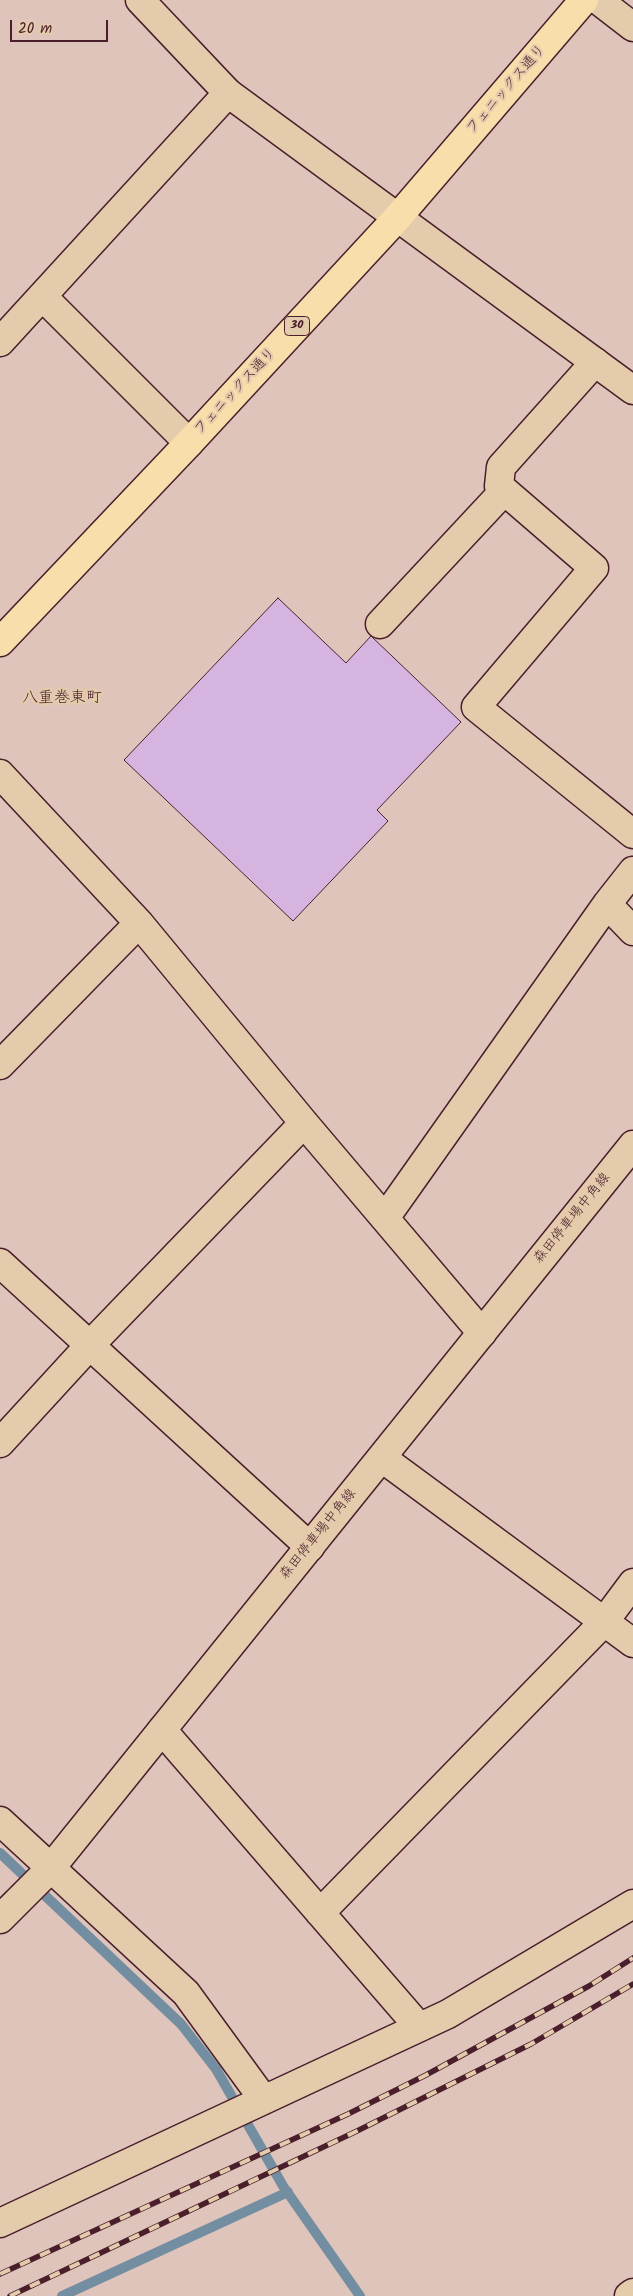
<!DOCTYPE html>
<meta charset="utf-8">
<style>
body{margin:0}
#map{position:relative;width:633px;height:2296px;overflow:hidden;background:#dfc4bb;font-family:Kalam,sans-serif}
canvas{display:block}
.scale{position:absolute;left:10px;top:20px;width:98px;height:22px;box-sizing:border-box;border:2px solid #4a1f2b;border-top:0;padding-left:6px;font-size:15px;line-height:18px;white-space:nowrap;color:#4a1f2b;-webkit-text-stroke:4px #e3cbab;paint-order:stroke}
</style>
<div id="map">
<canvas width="633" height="2296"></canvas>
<div class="scale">20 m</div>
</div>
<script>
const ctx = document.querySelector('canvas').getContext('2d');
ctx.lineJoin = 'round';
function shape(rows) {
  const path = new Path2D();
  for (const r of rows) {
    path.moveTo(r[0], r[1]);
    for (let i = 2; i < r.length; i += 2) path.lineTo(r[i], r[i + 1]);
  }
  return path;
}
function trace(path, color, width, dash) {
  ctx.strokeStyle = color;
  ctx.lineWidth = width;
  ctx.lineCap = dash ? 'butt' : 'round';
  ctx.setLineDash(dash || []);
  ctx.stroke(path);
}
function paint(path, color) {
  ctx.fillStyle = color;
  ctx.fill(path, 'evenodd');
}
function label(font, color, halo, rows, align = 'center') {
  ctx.font = font + ' Kalam,"Klee One",sans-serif';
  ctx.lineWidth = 4.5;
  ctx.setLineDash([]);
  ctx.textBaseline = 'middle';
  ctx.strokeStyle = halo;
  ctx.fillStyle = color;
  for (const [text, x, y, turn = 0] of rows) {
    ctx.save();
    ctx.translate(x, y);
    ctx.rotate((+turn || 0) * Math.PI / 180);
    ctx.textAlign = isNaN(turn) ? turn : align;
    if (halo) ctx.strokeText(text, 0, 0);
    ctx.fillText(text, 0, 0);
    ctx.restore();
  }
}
const stream = shape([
 [0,1853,181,2024,216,2069,283,2186,360,2296],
 [62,2296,288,2192]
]);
const building = shape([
 [278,598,346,663,371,636,461,722,377,810,388,821,293,921,124,760,278,598]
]);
const minor = shape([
 [598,0,633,27],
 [42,296,189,443],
 [0,342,228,93],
 [595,362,501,467,499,486,594,568,476,707,633,834],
 [380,624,504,491],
 [0,774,139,923,304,1123,482,1333],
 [607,904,633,931],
 [0,1065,139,923],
 [385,1218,607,904,633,871],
 [0,1263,310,1547],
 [0,1443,89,1346,304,1123],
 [382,1458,633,1643],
 [162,1730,419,2027],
 [0,1821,186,1993,264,2100],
 [320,1913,604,1622,633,1583],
 [0,2223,448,2014,633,1904]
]);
const tertiary = shape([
 [140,0,228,93,633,390],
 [629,2296,633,2293]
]);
const secondary = shape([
 [0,1919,50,1869,633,1145]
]);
const primary = shape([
 [0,642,189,443,398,217,584,0]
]);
const rail = shape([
 [0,2274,348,2114,426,2075,589,1986,633,1958],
 [10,2296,357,2131,531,2044,633,1984]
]);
const shields = [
 [297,326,25]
];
const shieldNames = [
 ["30",297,326]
];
const streetNames = [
 ["フェニックス通り",507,90,-49],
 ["フェニックス通り",236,392,-47],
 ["森田停車場中角線",573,1219,-51],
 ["森田停車場中角線",319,1535,-51]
];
const quarterNames = [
 ["八重巻東町",62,699]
];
trace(stream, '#738ea1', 10);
paint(building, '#d6b4e0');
trace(building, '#4a1f2b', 1);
trace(minor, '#4a1f2b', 31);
trace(tertiary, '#4a1f2b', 31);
trace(secondary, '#4a1f2b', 31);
trace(primary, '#4a1f2b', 31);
trace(minor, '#e3cbab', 28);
trace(tertiary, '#e3cbab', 28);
trace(secondary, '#e3cbab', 28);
trace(primary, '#f8deab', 28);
trace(rail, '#4a1f2b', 5.5);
trace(rail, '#e3cbab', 4, [11]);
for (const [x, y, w] of shields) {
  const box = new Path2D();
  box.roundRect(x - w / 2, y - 9.5, w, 19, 4);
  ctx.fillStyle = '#e3cbab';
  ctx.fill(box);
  trace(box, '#4a1f2b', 1);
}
label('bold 12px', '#4a1f2b', null, shieldNames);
label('14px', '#4a1f2b', '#e3cbab', streetNames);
label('16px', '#4a1f2b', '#e3cbab', quarterNames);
</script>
